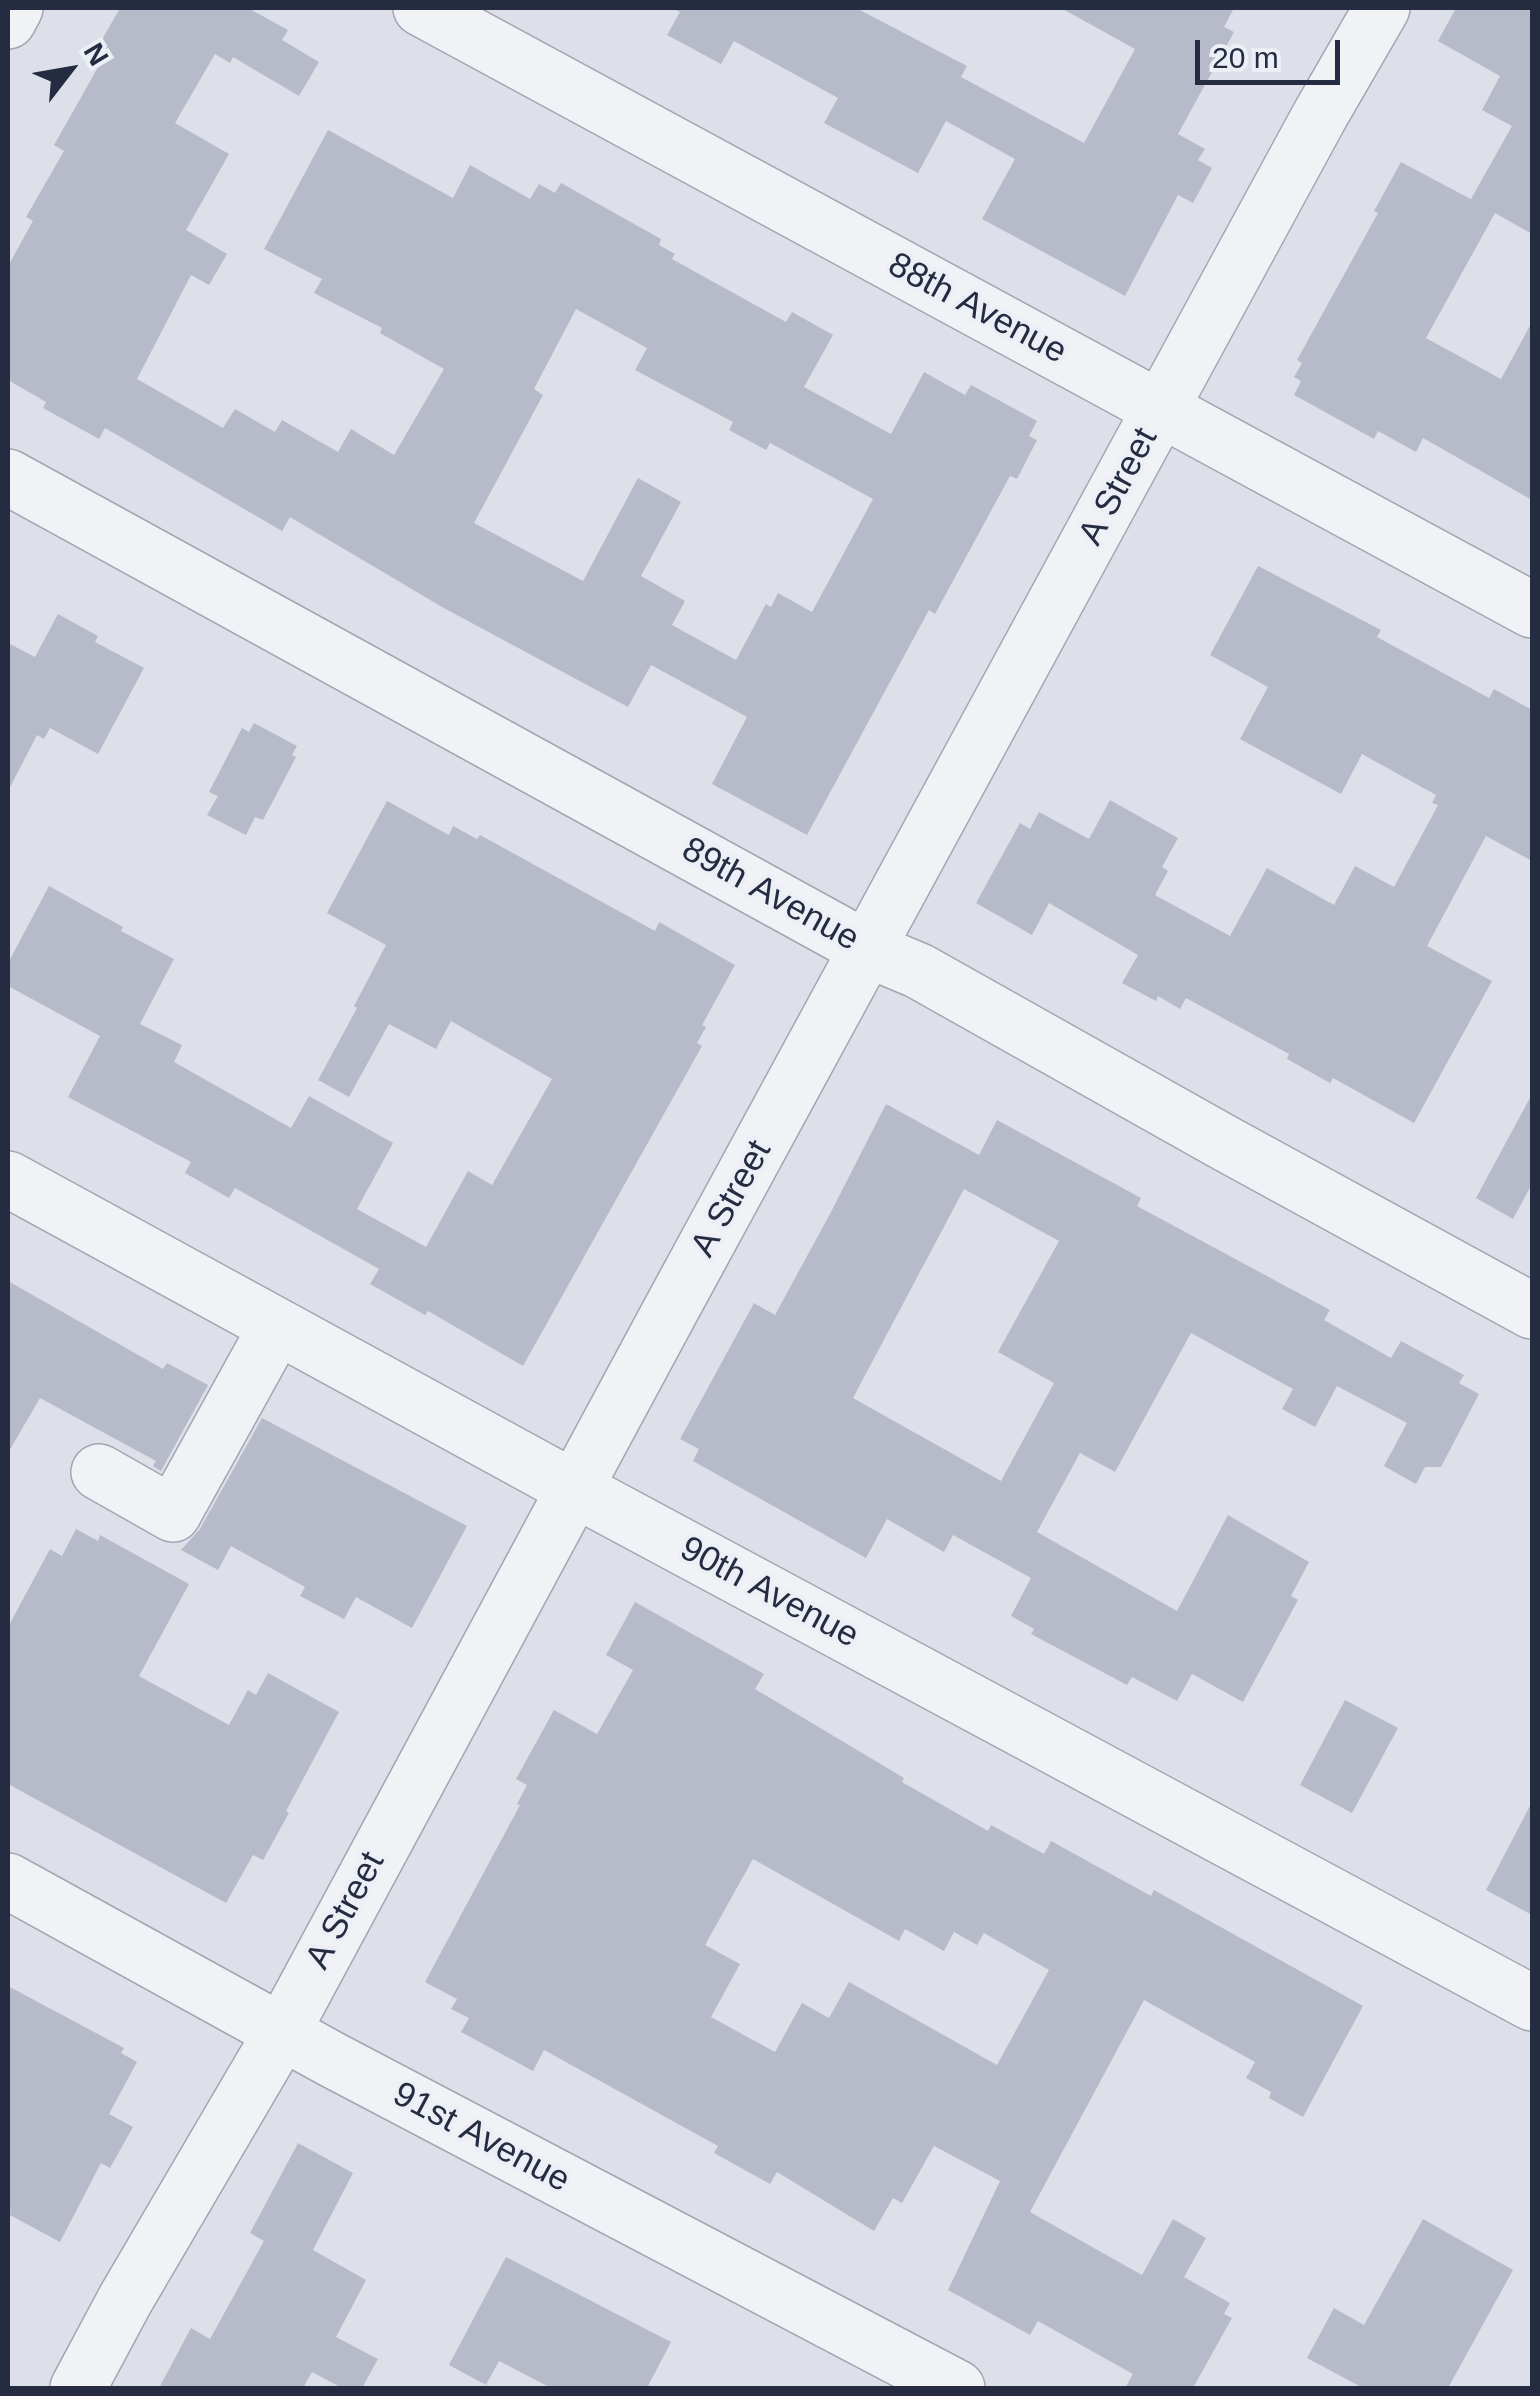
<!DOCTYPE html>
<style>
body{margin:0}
#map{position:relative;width:1540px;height:2396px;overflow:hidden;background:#dde0e9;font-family:Arial,sans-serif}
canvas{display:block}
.frame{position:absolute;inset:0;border:10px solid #252c41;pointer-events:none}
.north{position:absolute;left:20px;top:20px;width:100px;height:100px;-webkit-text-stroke:8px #edeff6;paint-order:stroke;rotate:59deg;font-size:28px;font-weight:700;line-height:40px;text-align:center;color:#252c41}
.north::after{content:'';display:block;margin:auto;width:35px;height:45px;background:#252c41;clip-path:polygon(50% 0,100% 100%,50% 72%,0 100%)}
.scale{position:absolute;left:1195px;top:40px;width:145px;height:45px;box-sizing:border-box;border:5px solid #252c41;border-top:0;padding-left:12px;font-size:30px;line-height:35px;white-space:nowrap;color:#252c41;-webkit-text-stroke:8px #edeff6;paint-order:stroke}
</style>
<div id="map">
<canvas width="1540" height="2396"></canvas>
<div class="frame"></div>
<div class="north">N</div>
<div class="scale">20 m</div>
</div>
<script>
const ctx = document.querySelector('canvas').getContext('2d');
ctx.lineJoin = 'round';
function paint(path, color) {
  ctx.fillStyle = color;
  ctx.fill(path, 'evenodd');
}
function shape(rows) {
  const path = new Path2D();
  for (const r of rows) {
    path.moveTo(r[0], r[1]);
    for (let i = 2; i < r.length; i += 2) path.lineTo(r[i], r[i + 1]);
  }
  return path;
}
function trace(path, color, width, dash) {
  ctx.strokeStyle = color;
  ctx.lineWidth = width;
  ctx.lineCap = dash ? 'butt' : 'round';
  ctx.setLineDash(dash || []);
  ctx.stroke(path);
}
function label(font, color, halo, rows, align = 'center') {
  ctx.font = font + ' Arial,sans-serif';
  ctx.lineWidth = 8;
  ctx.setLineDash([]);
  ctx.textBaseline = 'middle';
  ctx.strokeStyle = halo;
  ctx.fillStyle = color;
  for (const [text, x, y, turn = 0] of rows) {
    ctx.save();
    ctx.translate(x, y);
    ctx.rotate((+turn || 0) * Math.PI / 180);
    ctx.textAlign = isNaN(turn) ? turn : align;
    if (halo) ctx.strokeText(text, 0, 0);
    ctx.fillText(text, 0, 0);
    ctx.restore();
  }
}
const building = shape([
 [120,8,248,8,288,30,282,40,319,62,299,96,233,57,230,63,215,54,175,123,229,154,186,230,227,254,209,285,191,275,137,379,223,428,235,409,275,432,282,420,338,452,351,429,394,455,444,369,380,333,382,328,314,293,322,279,264,249,328,130,453,198,470,165,530,199,539,184,555,193,561,183,661,239,659,245,675,254,672,259,786,322,792,312,833,335,804,387,891,434,924,372,965,395,971,385,1037,421,1029,436,1037,440,1017,479,1010,476,935,614,929,610,807,835,712,784,747,717,651,665,628,707,442,607,290,517,282,531,105,428,99,439,43,408,46,402,8,380,8,266,33,221,26,217,64,151,54,145,101,62,92,57],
 [576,309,647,348,635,370,733,422,729,430,766,450,770,443,873,499,812,612,778,593,771,607,766,604,736,660,672,625,685,601,641,576,681,502,638,478,583,581,474,523,543,395,534,389],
 [672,8,856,8,967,66,961,77,1084,143,1135,49,1061,8,1234,8,1224,27,1234,32,1178,134,1205,149,1198,160,1212,168,1193,203,1178,195,1125,296,982,219,1015,159,946,121,918,173,824,123,838,98,734,41,721,64,667,35,680,12],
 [1456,8,1532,8,1532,234,1495,213,1426,338,1501,379,1532,322,1532,500,1423,438,1416,452,1378,431,1374,439,1294,395,1301,381,1294,377,1302,363,1297,360,1378,213,1374,211,1401,162,1480,204,1471,199,1512,126,1482,110,1500,76,1438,41],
 [1258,566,1381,630,1377,637,1489,698,1494,689,1532,710,1532,861,1486,836,1427,946,1492,981,1414,1123,1333,1078,1330,1083,1287,1059,1289,1054,1186,998,1180,1009,1158,996,1156,1001,1122,983,1138,955,1049,903,1032,935,976,903,1020,823,1030,829,1039,812,1089,839,1110,800,1178,838,1162,867,1168,871,1155,895,1230,936,1267,868,1334,905,1355,866,1394,887,1438,805,1432,803,1436,795,1362,754,1341,794,1240,739,1268,687,1210,655],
 [58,614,98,636,95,642,144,668,98,754,50,728,44,739,37,735,8,791,8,643,35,657],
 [254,723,297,746,292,755,296,757,263,820,255,817,246,835,207,815,218,796,209,792,242,728,249,732],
 [387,801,449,835,453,826,477,839,480,835,655,931,659,922,735,965,702,1025,706,1027,697,1043,702,1046,523,1366,428,1311,425,1315,370,1284,379,1269,235,1188,229,1198,185,1173,191,1162,68,1097,100,1036,8,986,8,963,49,886,123,927,121,931,174,959,140,1024,182,1045,174,1062,291,1128,309,1096,393,1143,357,1209,426,1247,468,1171,492,1185,552,1079,451,1021,436,1049,389,1024,349,1097,318,1080,357,1008,354,1006,386,945,327,913],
 [1532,1094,1532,1184,1513,1219,1476,1198],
 [886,1104,979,1155,997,1120,1141,1198,1137,1206,1330,1310,1324,1320,1391,1358,1401,1341,1464,1375,1459,1383,1479,1394,1441,1467,1425,1467,1416,1484,1384,1466,1407,1423,1337,1386,1315,1427,1282,1409,1293,1389,1191,1333,1115,1472,1080,1453,1037,1532,1177,1611,1228,1515,1309,1562,1291,1596,1298,1600,1243,1702,1192,1674,1177,1701,1132,1677,1127,1685,1031,1634,1034,1629,1011,1616,1031,1578,953,1535,944,1552,887,1519,866,1558,693,1461,699,1449,680,1439,754,1303,775,1315,831,1212],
 [964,1189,1059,1241,998,1352,1054,1383,1001,1481,853,1398],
 [8,1281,163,1369,167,1363,208,1385,161,1471,153,1466,156,1461,40,1398,8,1453],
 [262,1418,467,1526,412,1628,356,1597,344,1619,300,1596,305,1587,231,1546,218,1570,181,1550,200,1529],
 [76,1529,98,1541,100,1535,189,1584,139,1676,229,1725,248,1690,256,1695,268,1673,339,1712,286,1811,289,1813,263,1860,253,1855,226,1903,8,1784,8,1627,50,1549,62,1556],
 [635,1602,764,1674,755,1689,904,1778,902,1782,988,1831,991,1825,1044,1854,1051,1841,1151,1896,1154,1890,1363,2006,1303,2117,1269,2098,1271,2092,1246,2078,1255,2062,1144,2000,1030,2212,1142,2275,1173,2219,1206,2238,1184,2277,1230,2303,1224,2314,1232,2318,1193,2388,1125,2388,1133,2374,1038,2321,1030,2335,948,2290,1000,2181,934,2146,902,2203,893,2198,874,2231,777,2172,770,2184,714,2153,718,2146,544,2050,533,2071,461,2032,469,2018,451,2009,457,1999,425,1982,520,1805,517,1804,527,1785,516,1779,554,1710,597,1734,633,1670,606,1655],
 [753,1859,899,1941,905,1929,944,1951,954,1932,977,1945,984,1933,1049,1970,997,2065,849,1982,829,2018,802,2003,775,2052,711,2017,740,1964,705,1945],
 [1345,1700,1398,1728,1352,1813,1300,1785],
 [1532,1802,1532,1915,1486,1890],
 [8,1986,124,2048,121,2053,137,2062,109,2114,133,2127,110,2168,101,2163,60,2242,8,2214],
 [298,2143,353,2173,313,2250,366,2280,336,2337,378,2359,362,2388,342,2388,312,2372,303,2388,159,2388,191,2328,210,2339,264,2241,250,2233],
 [1423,2219,1513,2270,1448,2388,1363,2388,1307,2358,1334,2308,1364,2325],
 [506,2257,671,2342,647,2388,551,2388,499,2361,486,2385,449,2365]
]);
const minor = shape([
 [421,8,1532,610],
 [8,21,15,8],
 [8,477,869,950,919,971,1223,1142,1532,1311],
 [8,1179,599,1502,1532,2003],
 [99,1472,173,1514,277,1326],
 [8,1881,331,2059,957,2388],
 [78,2388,125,2300,282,2032,674,1304,1319,117,1382,8]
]);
const streetNames = [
 ["88th Avenue",977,309,28],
 ["A Street",1119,487,-62],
 ["89th Avenue",770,895,29],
 ["A Street",732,1199,-61],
 ["90th Avenue",769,1593,28],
 ["A Street",346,1911,-62],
 ["91st Avenue",481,2138,28]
];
paint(building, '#b7bbc9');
trace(minor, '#a2a6b3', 58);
trace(minor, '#f0f2f6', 55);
label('35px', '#252c41', '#edeff6', streetNames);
</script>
